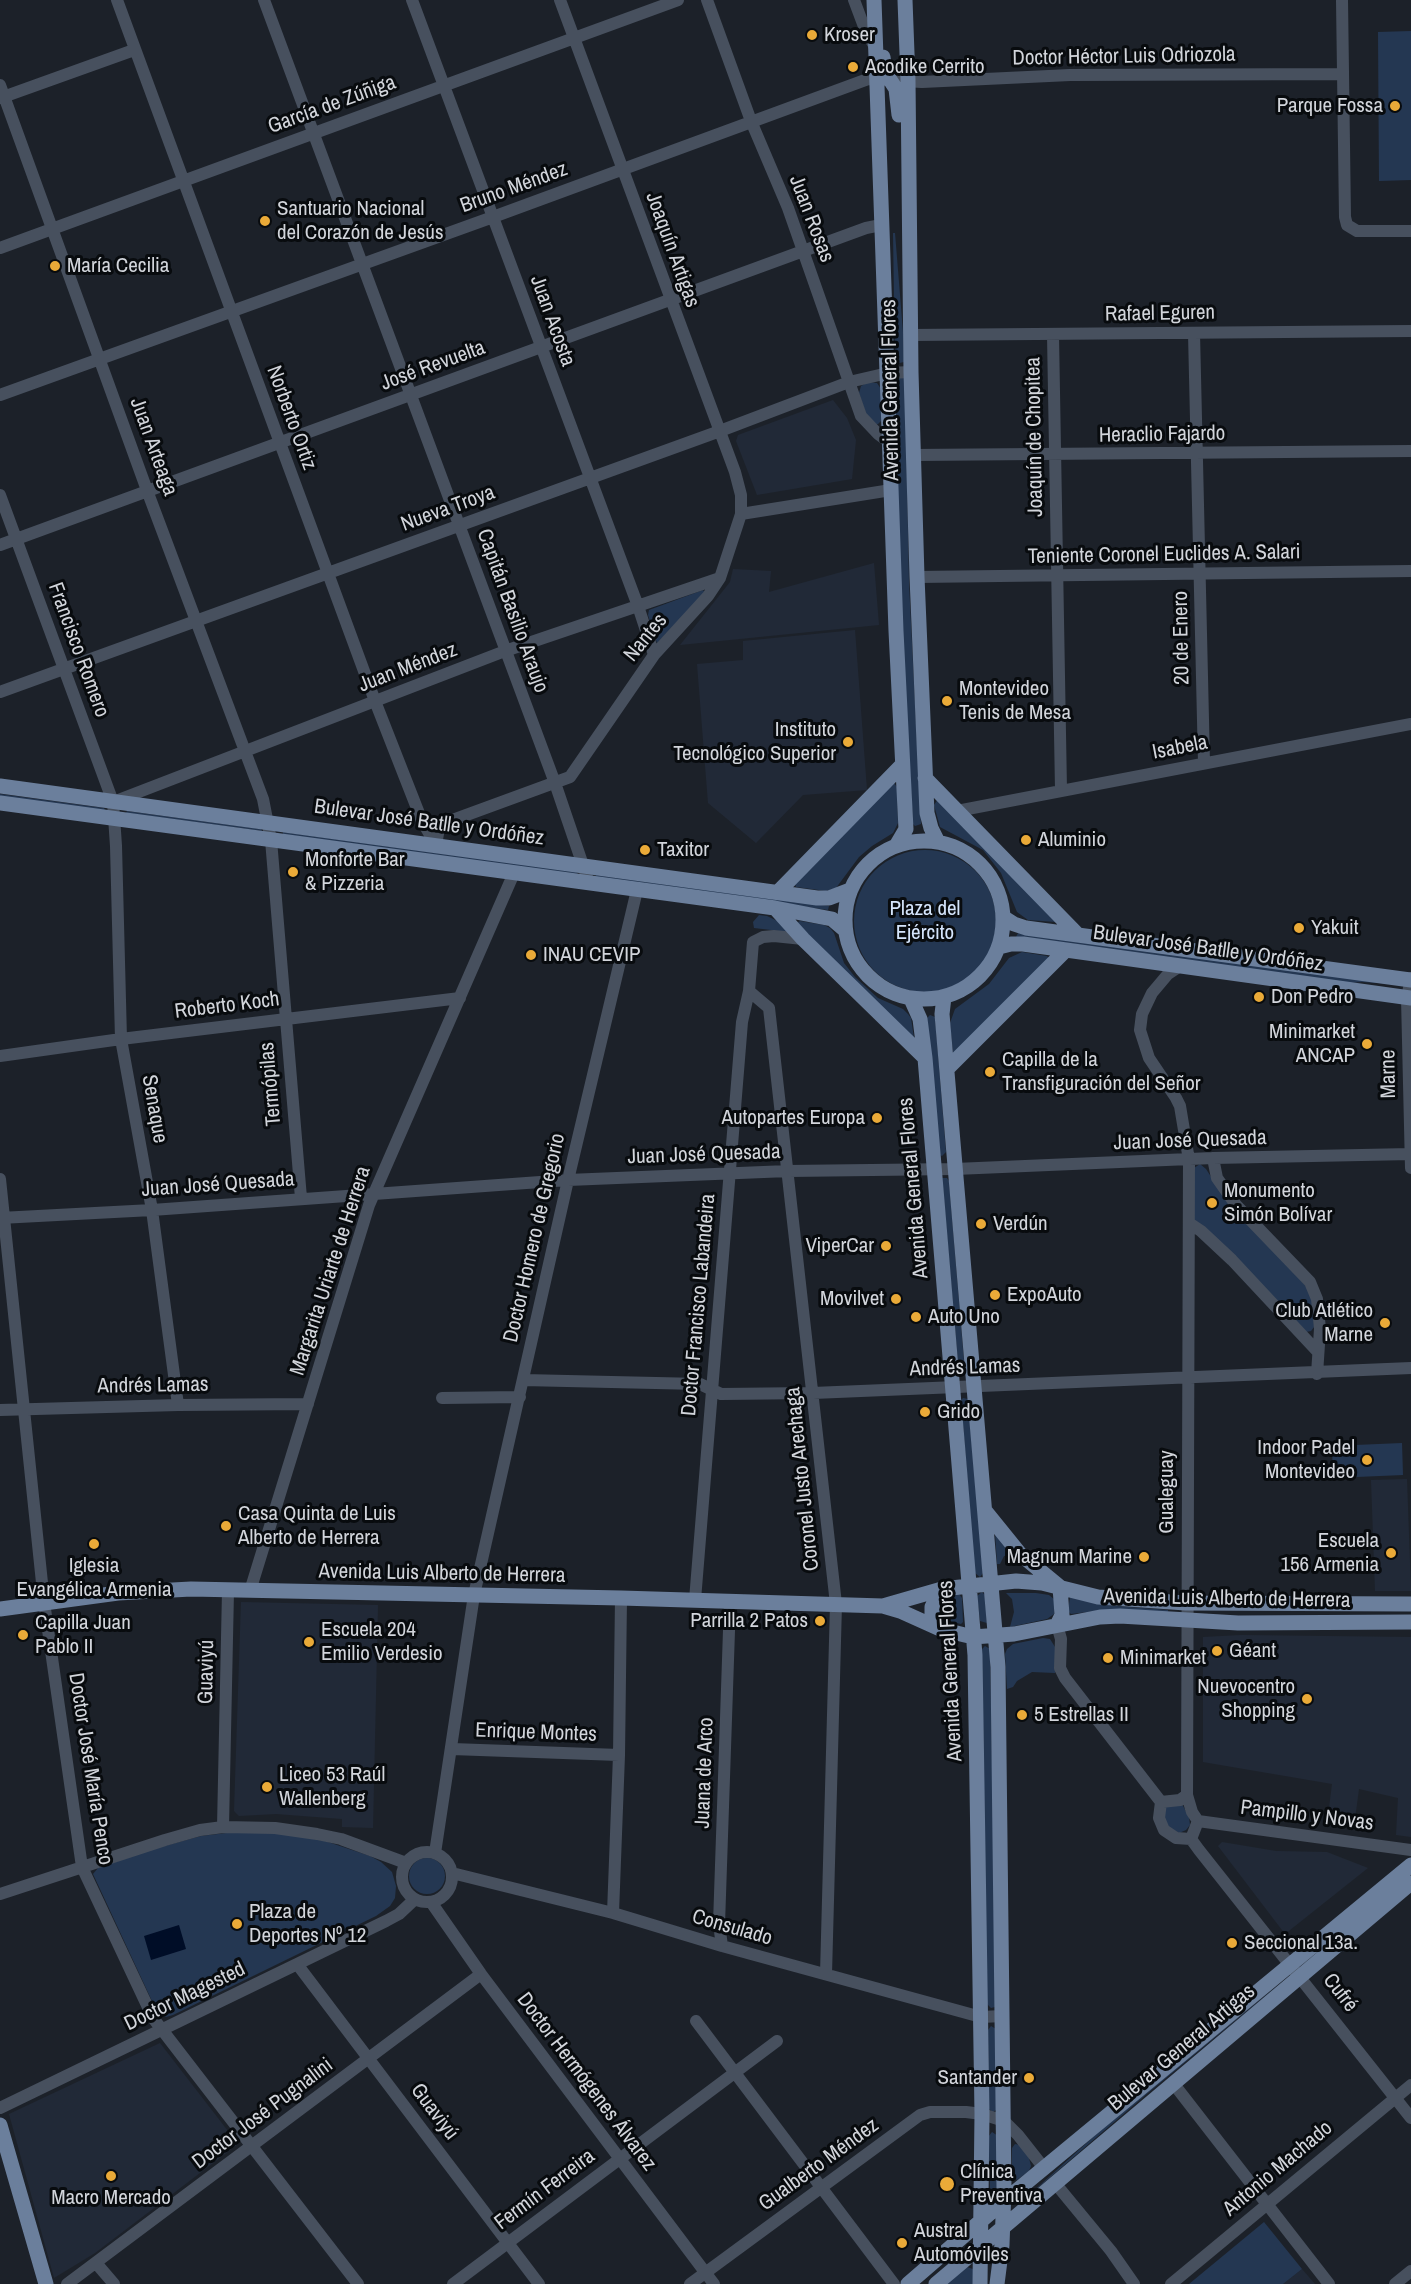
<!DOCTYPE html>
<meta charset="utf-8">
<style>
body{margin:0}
canvas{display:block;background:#1c2129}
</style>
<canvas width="1411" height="2284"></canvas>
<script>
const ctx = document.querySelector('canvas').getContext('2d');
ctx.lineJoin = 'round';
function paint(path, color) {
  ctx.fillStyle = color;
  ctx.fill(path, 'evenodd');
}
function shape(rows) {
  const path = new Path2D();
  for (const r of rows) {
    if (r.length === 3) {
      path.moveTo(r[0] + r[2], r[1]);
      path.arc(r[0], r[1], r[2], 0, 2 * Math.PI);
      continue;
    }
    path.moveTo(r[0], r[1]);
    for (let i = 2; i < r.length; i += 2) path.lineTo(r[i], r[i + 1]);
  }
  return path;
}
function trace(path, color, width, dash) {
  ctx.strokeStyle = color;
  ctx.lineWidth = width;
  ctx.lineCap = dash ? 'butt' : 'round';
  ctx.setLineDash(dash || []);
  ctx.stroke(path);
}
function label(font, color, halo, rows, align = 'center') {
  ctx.font = font + ' "Archivo Narrow",sans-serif';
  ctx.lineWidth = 6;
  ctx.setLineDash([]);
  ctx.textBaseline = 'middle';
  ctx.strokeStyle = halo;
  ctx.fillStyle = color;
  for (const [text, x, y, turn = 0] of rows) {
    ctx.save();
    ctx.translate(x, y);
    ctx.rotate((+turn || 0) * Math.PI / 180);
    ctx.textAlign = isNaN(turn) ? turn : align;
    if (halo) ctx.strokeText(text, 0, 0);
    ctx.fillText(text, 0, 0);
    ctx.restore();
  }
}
const built = shape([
 [833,400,847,418,856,440,852,479,757,495,736,441,738,435],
 [874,563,879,625,680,645,730,582,733,569,771,571,769,592],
 [855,630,867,790,803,795,756,843,708,803,697,664,743,660,743,641],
 [1407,1479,1411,1591,1375,1591,1371,1480],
 [241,1602,378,1605,373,1828,342,1827,342,1819,276,1814,239,1816,234,1811],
 [1241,1635,1411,1637,1411,1837,1396,1835,1398,1798,1359,1789,1355,1819,1328,1816,1332,1784,1203,1762,1203,1637],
 [1222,1842,1276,1851,1327,1852,1368,1868,1285,1934,1218,1846],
 [160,2043,238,2144,95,2253,54,2278,9,2114],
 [1302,2269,1315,2284,1283,2284]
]);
const green = shape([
 [1411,31,1411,180,1379,181,1378,32],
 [893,233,895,233,903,332,904,362,895,364],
 [905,375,909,583,921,824,915,826,913,824,899,578,895,378],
 [868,382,877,383,881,389,881,421,878,424,875,425,867,417,859,393,861,386],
 [703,590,705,593,657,643,648,615,649,610],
 [894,783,897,787,898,823,893,833,872,846,859,857,836,888,826,891,796,887,795,884],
 [0,794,104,808,105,810,0,798],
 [938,799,1056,922,1028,920,1017,912,1001,873,983,850,940,827,934,805],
 [127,811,261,829,262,831,126,813],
 [283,832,576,872,578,874,283,836],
 [925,921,71],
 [596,875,829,906,828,910,595,879],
 [759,915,767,916,784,924,788,932,754,928,753,922],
 [800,921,824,925,830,928,834,933,844,963,855,977,878,998,903,1009,908,1014,911,1018,914,1038,799,927,798,922],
 [1018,933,1393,984,1362,982,1350,983,1016,937],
 [1022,952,1047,956,1049,958,953,1054,950,1023,955,1009,989,984,1009,958],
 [930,1015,935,1017,946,1152,942,1156,940,1155,927,1018],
 [1200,1164,1206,1169,1221,1192,1313,1294,1314,1327,1311,1331,1306,1332,1194,1221,1194,1168],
 [942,1178,947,1178,949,1181,965,1373,961,1376,959,1375],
 [963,1398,968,1399,983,1573,980,1577,975,1573,961,1400],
 [1402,1443,1403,1475,1333,1478,1332,1446],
 [995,1533,1012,1555,1004,1556,1000,1564,997,1564],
 [982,1592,985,1595,987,1623,980,1621,977,1596],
 [1006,1593,1036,1593,1049,1595,1055,1600,1054,1614,1047,1619,1010,1627,1014,1612,1012,1599],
 [959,1594,962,1598,963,1622,961,1624,941,1619,939,1617,937,1603,946,1596],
 [1070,1597,1103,1605,1168,1610,1168,1613,1112,1609,1071,1614,1068,1611],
 [1043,1638,1050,1639,1055,1647,1055,1673,1032,1672,1017,1681,1013,1687,1007,1689,1005,1654,1007,1649,1013,1644],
 [985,1646,990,1649,993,1822,995,2007,991,2008,987,2004,982,1649],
 [1182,1804,1189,1817,1190,1825,1186,1830,1179,1833,1165,1825,1165,1807],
 [235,1832,273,1832,325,1841,370,1856,381,1862,392,1872,396,1886,395,1898,390,1906,376,1916,173,2015,166,2017,158,2014,93,1874,98,1868,150,1850,201,1836],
 [427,1876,18],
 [1288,1977,1148,2093,1018,2205,1114,2118],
 [991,2026,996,2029,996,2110,993,2112,989,2109,988,2030],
 [992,2132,998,2136,997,2192,994,2193,990,2189,988,2137],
 [1015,2144,1020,2145,1029,2158,1031,2166,1029,2171,1017,2180,1012,2175,1012,2148],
 [1264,2222,1302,2269,1283,2284,1189,2284],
 [967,2267,973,2269,973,2284,946,2284]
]);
const water = shape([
 [179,1925,186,1949,151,1960,144,1936]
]);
const minor = shape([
 [117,0,375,701,422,821,436,845],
 [264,0,555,783,589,883],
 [412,0,638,606,654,655],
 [707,0,751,121,788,208,861,416,878,434,890,443],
 [854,0,866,32,875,47],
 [1342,0,1345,217,1347,225,1357,231,1411,231],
 [0,85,148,493,263,799,271,840,301,1198],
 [0,98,134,50],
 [0,248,678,0],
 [1194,333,1204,763],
 [910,335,1411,331],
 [1053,335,1061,790],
 [0,395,493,217,868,79,922,82,1070,75,1342,74],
 [913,455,1411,451],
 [0,495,113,802,116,846,121,1039,152,1210,178,1405],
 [741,514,891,490],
 [0,545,866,228,881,225],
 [917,577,1411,571],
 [0,692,720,431,849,382,888,373,911,372],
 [113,802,505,651,720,578],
 [957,811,1411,724],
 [436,845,439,828,450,821,570,777,654,655,708,596,720,578,741,514,741,495,735,472,560,0],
 [1180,966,1168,974,1152,993,1142,1014,1140,1030,1149,1058,1176,1098,1180,1106,1189,1160,1187,1795,1192,1812,1198,1821],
 [1411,978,1407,998,1411,1168],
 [749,991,769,1008,836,1604,826,1974],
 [0,1056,121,1039,460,998],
 [1213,1158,1217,1178,1236,1205,1310,1282,1317,1299,1320,1329,1317,1374],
 [0,1179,44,1602,82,1867,153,2018,358,2284],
 [0,1218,152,1210,568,1180,788,1171,955,1169,1213,1158,1411,1154],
 [1189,1223,1201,1231,1232,1260,1317,1351],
 [523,1380,700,1384,721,1394,813,1393,1411,1368],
 [442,1398,520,1397],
 [0,1410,178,1405,308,1404],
 [250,1591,369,1205,514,873],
 [695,1600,742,1022,749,991,753,942,763,937,774,936,803,939],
 [1057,1625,1061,1639,1060,1668,1065,1678,1161,1802,1159,1818,1164,1830,1176,1838,1191,1839],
 [452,1749,619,1755],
 [1161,1802,1180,1800,1187,1795],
 [1198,1821,1191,1839,1199,1850,1411,2118],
 [1198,1821,1411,1850],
 [223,1827,228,1591],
 [427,1877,25],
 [435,1853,474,1595,568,1180,637,890],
 [452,1873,613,1913,722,1946,981,2017,1003,2016],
 [0,1894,165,1840,200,1830,223,1827,275,1828,317,1834,341,1839,406,1863],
 [431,1902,481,1974,714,2284],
 [613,1913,619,1755,621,1598],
 [722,1946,719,1924,730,1601],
 [297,1964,539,2284],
 [696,2021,894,2284],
 [1173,2083,1329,2284],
 [0,2108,386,1921,399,1914,415,1899],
 [1055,2183,1111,2251,1134,2284],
 [96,2263,114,2284],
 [67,2284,481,1974],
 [453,2284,777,2041],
 [690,2284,920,2115,930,2112,966,2112,982,2114,1004,2121,1018,2135,1044,2168],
 [1171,2284,1411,2085],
 [1395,2284,1411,2271]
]);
const major = shape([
 [874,0,896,631,906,829,896,846],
 [905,0,908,80,911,372,917,577,927,813,931,828,938,842],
 [883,57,885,72,896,89,899,115],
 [925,778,1078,935],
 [0,786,817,898,829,898,850,890],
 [0,803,775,908,832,919,845,930],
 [924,920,79],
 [778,892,902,765],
 [775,908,803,939,925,1058],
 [1003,917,1014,924,1026,928,1411,980],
 [999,947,1011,944,1023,944,1411,998],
 [944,997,942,1014,998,1667,1004,2189,1002,2245,997,2284],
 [911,999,920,1019,925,1058,975,1655,982,2114,980,2284],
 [947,1069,1066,950],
 [986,1512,1020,1554,1060,1587,1062,1615,1057,1625],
 [883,1606,942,1589,1016,1581,1042,1583,1098,1597,1186,1603,1411,1604],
 [0,1609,118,1593,191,1589,621,1598,883,1606,900,1611,940,1629,973,1637,1014,1634,1100,1617,1120,1616,1238,1623,1411,1622],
 [938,1628,932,1615,932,1607,942,1589],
 [0,2125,46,2284],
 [908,2284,1004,2201,1411,1865],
 [936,2284,1411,1883]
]);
const markers = [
 [812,35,6,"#eaaa38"],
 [853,67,6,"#eaaa38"],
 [1395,106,6,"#eaaa38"],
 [265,221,6,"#eaaa38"],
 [55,266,6,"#eaaa38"],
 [947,701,6,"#eaaa38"],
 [848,742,6,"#eaaa38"],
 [1026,840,6,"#eaaa38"],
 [645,850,6,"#eaaa38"],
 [293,872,6,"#eaaa38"],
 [1299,928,6,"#eaaa38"],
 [531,955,6,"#eaaa38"],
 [1259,997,6,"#eaaa38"],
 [1367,1044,6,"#eaaa38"],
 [990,1072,6,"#eaaa38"],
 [877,1118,6,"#eaaa38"],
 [1212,1203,6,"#eaaa38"],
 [981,1224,6,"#eaaa38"],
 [886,1246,6,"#eaaa38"],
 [995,1295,6,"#eaaa38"],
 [896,1299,6,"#eaaa38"],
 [916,1317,6,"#eaaa38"],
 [1385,1323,6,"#eaaa38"],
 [925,1412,6,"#eaaa38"],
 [1367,1460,6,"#eaaa38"],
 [226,1526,6,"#eaaa38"],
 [94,1544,6,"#eaaa38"],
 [1391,1553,6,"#eaaa38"],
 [1144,1557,6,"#eaaa38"],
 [820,1621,6,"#eaaa38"],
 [23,1635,6,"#eaaa38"],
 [309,1642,6,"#eaaa38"],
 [1217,1651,6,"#eaaa38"],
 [1108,1658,6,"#eaaa38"],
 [1307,1699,6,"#eaaa38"],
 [1022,1715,6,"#eaaa38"],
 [267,1787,6,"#eaaa38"],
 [237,1924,6,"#eaaa38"],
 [1232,1943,6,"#eaaa38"],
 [1029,2078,6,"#eaaa38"],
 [111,2176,6,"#eaaa38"],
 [947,2184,8,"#eaaa38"],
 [902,2243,6,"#eaaa38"]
];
const poiNames = [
 ["Kroser",824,35],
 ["Acodike Cerrito",865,67],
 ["Parque Fossa",1383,106,"right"],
 ["Santuario Nacional",277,209],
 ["del Corazón de Jesús",277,233],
 ["María Cecilia",67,266],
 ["Montevideo",959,689],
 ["Tenis de Mesa",959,713],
 ["Instituto",836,730,"right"],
 ["Tecnológico Superior",836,754,"right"],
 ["Aluminio",1038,840],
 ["Taxitor",657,850],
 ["Monforte Bar",305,860],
 ["& Pizzeria",305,884],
 ["Yakuit",1311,928],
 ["INAU CEVIP",543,955],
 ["Don Pedro",1271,997],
 ["Minimarket",1355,1032,"right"],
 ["ANCAP",1355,1056,"right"],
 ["Capilla de la",1002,1060],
 ["Transfiguración del Señor",1002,1084],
 ["Autopartes Europa",865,1118,"right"],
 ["Monumento",1224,1191],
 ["Simón Bolívar",1224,1215],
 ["Verdún",993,1224],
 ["ViperCar",874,1246,"right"],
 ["ExpoAuto",1007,1295],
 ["Movilvet",884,1299,"right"],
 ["Club Atlético",1373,1311,"right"],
 ["Marne",1373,1335,"right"],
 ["Auto Uno",928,1317],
 ["Grido",937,1412],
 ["Indoor Padel",1355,1448,"right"],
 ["Montevideo",1355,1472,"right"],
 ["Casa Quinta de Luis",238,1514],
 ["Alberto de Herrera",238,1538],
 ["Escuela",1379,1541,"right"],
 ["156 Armenia",1379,1565,"right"],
 ["Magnum Marine",1132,1557,"right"],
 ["Iglesia",94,1566,"center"],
 ["Evangélica Armenia",94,1590,"center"],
 ["Parrilla 2 Patos",808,1621,"right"],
 ["Capilla Juan",35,1623],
 ["Pablo II",35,1647],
 ["Escuela 204",321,1630],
 ["Emilio Verdesio",321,1654],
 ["Géant",1229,1651],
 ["Minimarket",1120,1658],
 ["Nuevocentro",1295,1687,"right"],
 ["Shopping",1295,1711,"right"],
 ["5 Estrellas II",1034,1715],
 ["Liceo 53 Raúl",279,1775],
 ["Wallenberg",279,1799],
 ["Plaza de",249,1912],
 ["Deportes Nº 12",249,1936],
 ["Seccional 13a.",1244,1943],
 ["Santander",1017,2078,"right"],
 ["Clínica",960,2172],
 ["Preventiva",960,2196],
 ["Macro Mercado",111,2198,"center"],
 ["Austral",914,2231],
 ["Automóviles",914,2255]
];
const streetNames = [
 ["Doctor Héctor Luis Odriozola",1124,57,-1],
 ["García de Zúñiga",332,105,-20],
 ["Bruno Méndez",514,188,-20],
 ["Juan Rosas",811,219,69],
 ["Joaquín Artigas",672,250,70],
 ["Rafael Eguren",1160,314,-1],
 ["Juan Acosta",552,321,70],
 ["José Revuelta",433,366,-20],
 ["Avenida General Flores",891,390,-91],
 ["Norberto Ortiz",291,418,70],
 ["Heraclio Fajardo",1162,435,-1],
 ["Joaquín de Chopitea",1035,437,-91],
 ["Juan Arteaga",153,447,70],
 ["Nueva Troya",448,509,-20],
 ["Teniente Coronel Euclides A. Salari",1164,555,-1],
 ["Capitán Basilio Araujo",512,611,70],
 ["Nantes",646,638,-51],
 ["20 de Enero",1182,638,-91],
 ["Francisco Romero",78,650,70],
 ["Juan Méndez",408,668,-21],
 ["Isabela",1180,748,-11],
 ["Bulevar José Batlle y Ordóñez",429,823,8],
 ["Bulevar José Batlle y Ordóñez",1208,949,8],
 ["Roberto Koch",227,1006,-7],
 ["Marne",1389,1074,-91],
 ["Termópilas",271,1084,-95],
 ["Senaque",154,1109,80],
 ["Juan José Quesada",1190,1141,-2],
 ["Juan José Quesada",704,1155,-2],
 ["Juan José Quesada",218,1185,-4],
 ["Avenida General Flores",914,1188,-95],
 ["Doctor Homero de Gregorio",535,1238,-77],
 ["Margarita Uriarte de Herrera",331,1271,-72],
 ["Doctor Francisco Labandeira",699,1305,-85],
 ["Andrés Lamas",965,1368,-2],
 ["Andrés Lamas",153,1386,-1],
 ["Coronel Justo Arechaga",803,1479,-96],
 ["Gualeguay",1167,1492,-90],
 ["Avenida Luis Alberto de Herrera",442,1574,1],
 ["Avenida Luis Alberto de Herrera",1227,1599,1],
 ["Avenida General Flores",951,1671,-93],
 ["Guaviyú",207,1672,-89],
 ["Enrique Montes",536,1733,2],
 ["Doctor José María Penco",90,1769,81],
 ["Juana de Arco",705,1773,-88],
 ["Pampillo y Novas",1307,1816,7],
 ["Consulado",732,1928,16],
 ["Cufré",1340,1993,52],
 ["Doctor Magested",185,1997,-26],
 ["Bulevar General Artigas",1182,2048,-40],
 ["Doctor Hermógenes Álvarez",586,2082,53],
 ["Guaviyú",434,2112,53],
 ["Doctor José Pugnalini",263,2114,-37],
 ["Gualberto Méndez",819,2165,-36],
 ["Antonio Machado",1278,2169,-40],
 ["Fermín Ferreira",545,2190,-37]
];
const parkNames = [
 ["Plaza del",925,909],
 ["Ejército",925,933]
];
paint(built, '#212937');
paint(green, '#243752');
paint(water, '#000d27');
trace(minor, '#47505e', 12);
trace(major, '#6b7f9c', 15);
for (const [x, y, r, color] of markers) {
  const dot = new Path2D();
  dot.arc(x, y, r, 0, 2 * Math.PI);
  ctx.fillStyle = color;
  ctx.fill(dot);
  trace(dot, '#080b0e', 2);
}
label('21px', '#d2d5db', '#080b0e', poiNames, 'left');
label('21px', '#d2d5db', '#080b0e', streetNames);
label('21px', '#d5e5fc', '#080b0e', parkNames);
</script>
